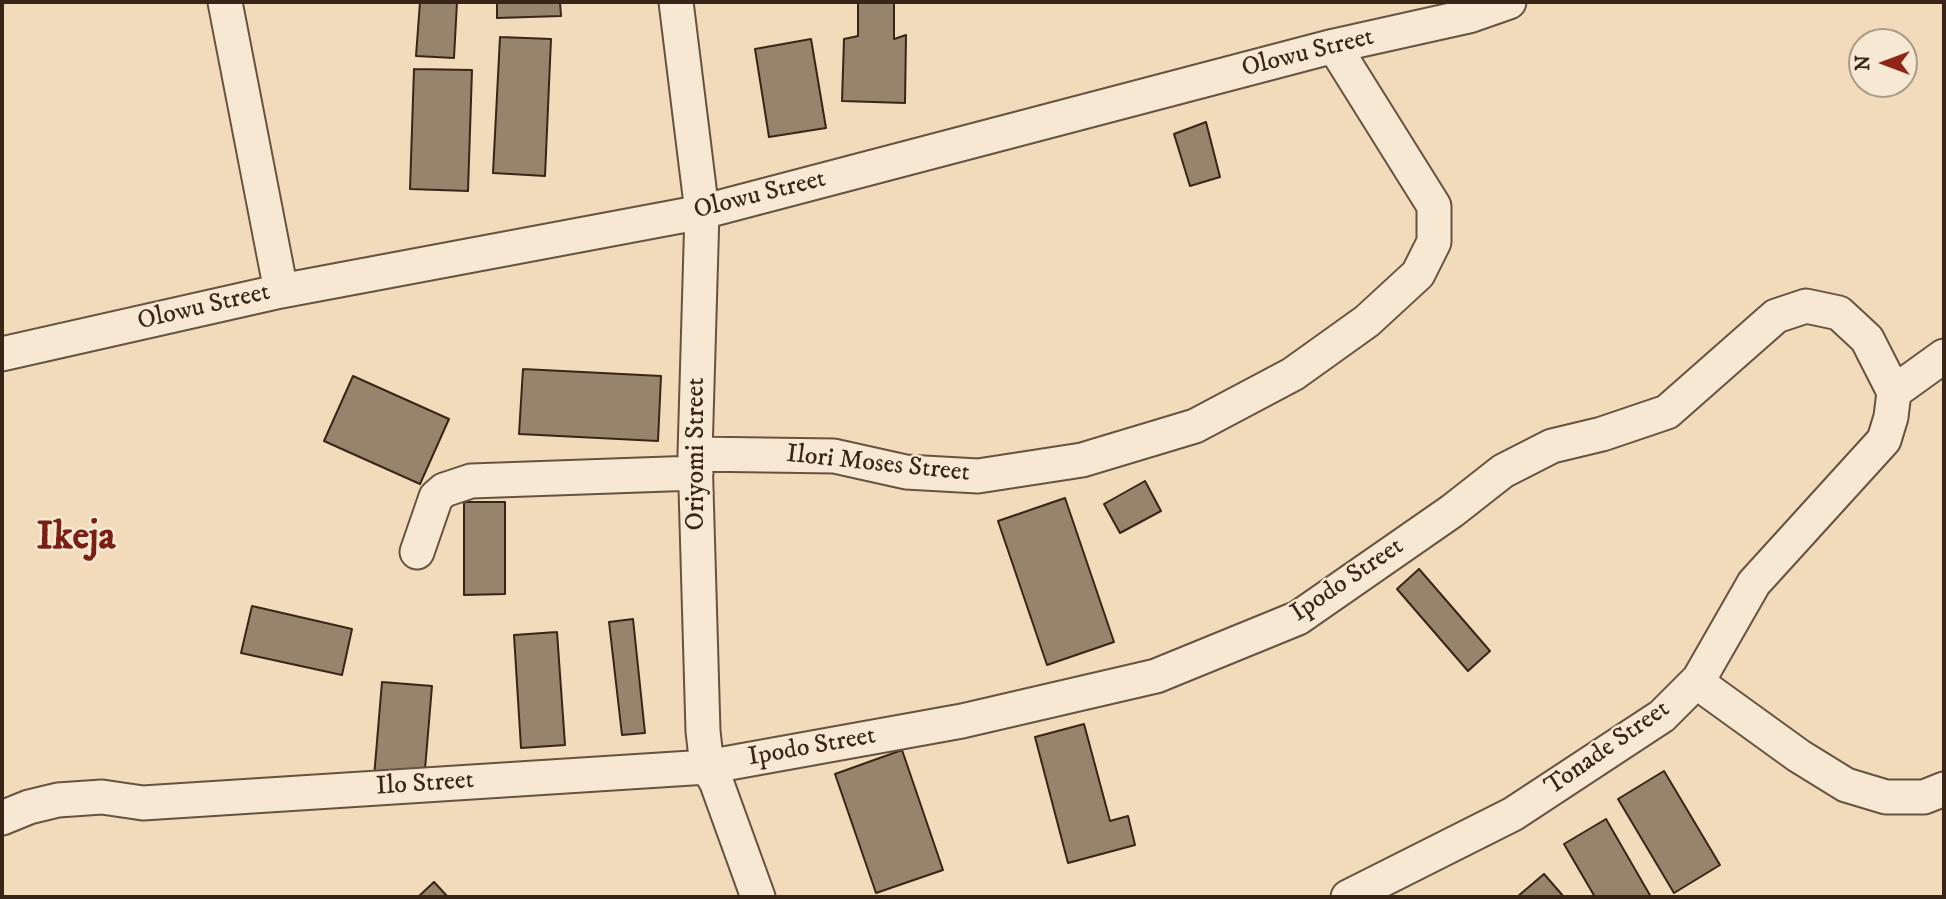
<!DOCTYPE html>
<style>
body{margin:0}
#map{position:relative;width:1946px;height:899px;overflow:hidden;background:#f1dbba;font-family:"IM FELL DW Pica",serif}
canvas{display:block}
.frame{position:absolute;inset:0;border:4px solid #382517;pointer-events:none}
.north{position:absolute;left:1848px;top:28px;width:70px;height:70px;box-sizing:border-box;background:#f6e8d2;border:2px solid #aa9a87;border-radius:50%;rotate:270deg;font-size:19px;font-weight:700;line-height:28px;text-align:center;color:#382517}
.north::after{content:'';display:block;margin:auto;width:24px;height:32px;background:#8f2418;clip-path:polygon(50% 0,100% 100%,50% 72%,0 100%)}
</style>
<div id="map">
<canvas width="1946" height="899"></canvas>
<div class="frame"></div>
<div class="north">N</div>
</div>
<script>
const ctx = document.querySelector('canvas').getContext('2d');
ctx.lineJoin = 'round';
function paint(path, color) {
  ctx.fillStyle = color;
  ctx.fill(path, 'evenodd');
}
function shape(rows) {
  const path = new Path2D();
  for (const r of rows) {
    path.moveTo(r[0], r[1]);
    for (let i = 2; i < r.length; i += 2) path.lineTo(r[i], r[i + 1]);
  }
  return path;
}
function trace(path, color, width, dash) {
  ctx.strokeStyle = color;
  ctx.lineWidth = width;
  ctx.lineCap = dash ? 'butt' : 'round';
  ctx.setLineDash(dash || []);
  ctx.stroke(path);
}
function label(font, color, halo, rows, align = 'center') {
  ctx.font = font + ' "IM FELL DW Pica",serif';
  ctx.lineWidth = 5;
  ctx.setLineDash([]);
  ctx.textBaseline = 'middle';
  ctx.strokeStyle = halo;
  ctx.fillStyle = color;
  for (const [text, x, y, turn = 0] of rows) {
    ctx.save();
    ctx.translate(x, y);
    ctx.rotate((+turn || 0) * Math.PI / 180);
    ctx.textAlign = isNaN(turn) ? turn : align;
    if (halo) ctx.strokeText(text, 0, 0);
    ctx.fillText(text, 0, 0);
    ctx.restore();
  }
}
const building = shape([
 [420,2,457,2,454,58,416,56,420,2],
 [497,2,560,2,561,16,497,18,497,2],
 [858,2,894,2,894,39,906,35,905,103,842,101,844,39,858,36,858,2],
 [500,37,551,39,545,176,493,173,500,37],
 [811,39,826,128,769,137,755,49,811,39],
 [414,69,472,70,468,191,410,189,414,69],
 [1206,122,1220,177,1190,186,1174,134,1206,122],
 [523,369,661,376,658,441,519,434,523,369],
 [353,376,449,419,420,484,324,441,353,376],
 [1145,481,1161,511,1120,533,1104,504,1145,481],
 [1065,498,1114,642,1047,665,998,521,1065,498],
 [464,502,505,502,505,594,464,595,464,502],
 [1419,569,1490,651,1468,671,1397,589,1419,569],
 [252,606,352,629,342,675,241,653,252,606],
 [633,619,645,733,622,735,609,622,633,619],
 [557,632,565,745,521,748,514,635,557,632],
 [382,682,432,686,424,781,374,777,382,682],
 [1084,724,1110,821,1128,816,1135,845,1068,863,1035,737,1084,724],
 [902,750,943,870,876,893,835,774,902,750],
 [1664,771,1720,865,1674,893,1618,799,1664,771],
 [1606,819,1651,897,1595,897,1564,844,1606,819],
 [1544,874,1564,897,1517,897,1544,874],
 [434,882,448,897,418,897,434,882]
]);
const minor = shape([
 [225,2,281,291],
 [676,2,702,212,695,454,703,731,707,767,716,781,758,897],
 [2,354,281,291,702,212,1334,46,1469,16,1509,2],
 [1894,392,1944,356],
 [695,454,834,456,906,472,978,476,1082,460,1195,426,1293,374,1367,321,1418,274,1434,242,1434,206,1334,46],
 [417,552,436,497,444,490,471,481,696,473],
 [1699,679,1709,691,1799,756,1846,785,1886,797,1924,797,1944,789],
 [2,818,29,807,58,800,102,797,143,803,707,767,962,721,1156,676,1298,618,1452,511,1503,471,1552,446,1602,434,1667,412,1776,316,1806,306,1839,313,1867,339,1894,392],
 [1348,897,1513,814,1662,716,1699,679,1754,583,1884,440,1891,417,1894,392]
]);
const streetNames = [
 ["Olowu Street",1308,54,-14],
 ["Olowu Street",760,196,-14],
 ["Olowu Street",204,308,-13],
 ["Oriyomi Street",698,454,-90],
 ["Ilori Moses Street",878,465,6],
 ["Ipodo Street",1348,581,-34],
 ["Ipodo Street",812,748,-10],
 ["Tonade Street",1608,749,-35],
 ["Ilo Street",425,785,-4]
];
const townNames = [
 ["Ikeja",76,540]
];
paint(building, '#98846c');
trace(building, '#382517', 2);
trace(minor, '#665240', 37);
trace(minor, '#f6e8d2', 33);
label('26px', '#382517', '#f6e8d2', streetNames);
label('bold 40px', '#7a1f14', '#f6e8d2', townNames);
</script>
